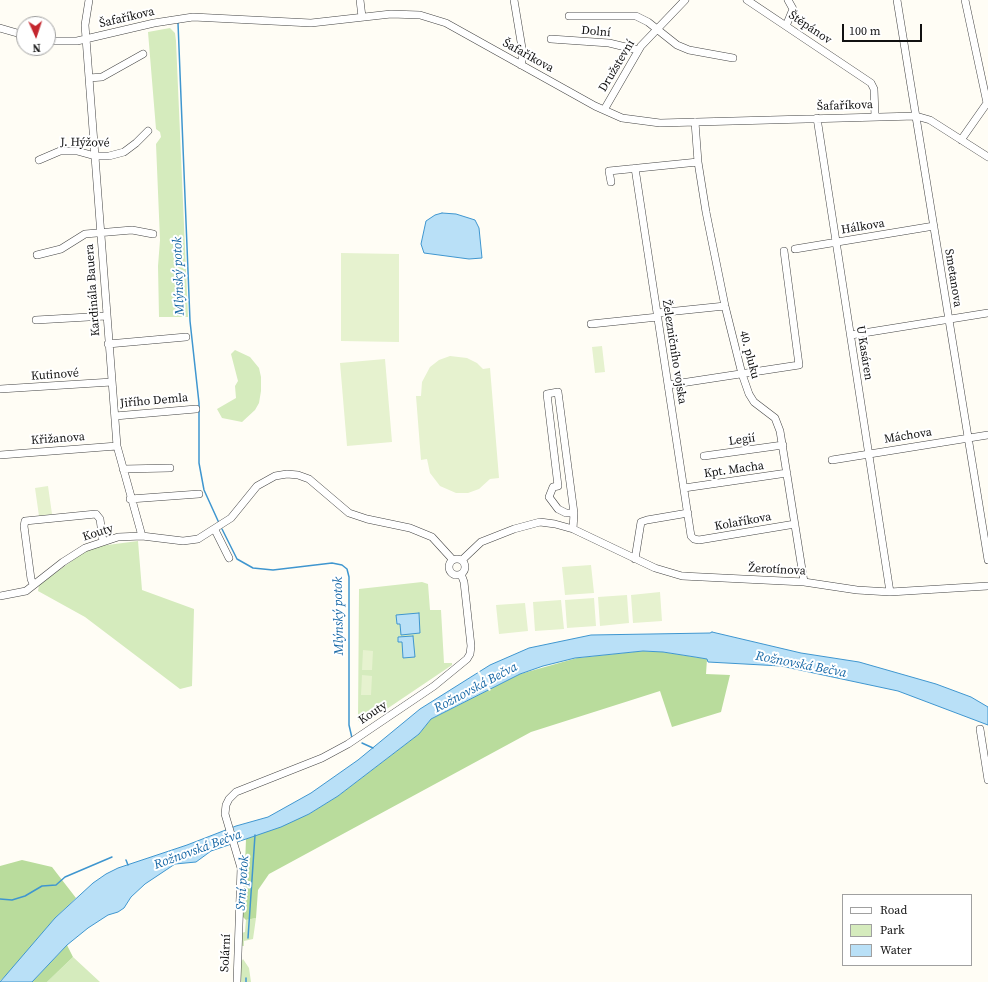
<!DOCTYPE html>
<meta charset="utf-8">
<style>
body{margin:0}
#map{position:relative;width:988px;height:982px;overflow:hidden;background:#fffdf5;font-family:"Source Serif 4",serif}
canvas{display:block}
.legend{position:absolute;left:842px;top:894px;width:130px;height:72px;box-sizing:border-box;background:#fff;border:1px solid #a0a0a0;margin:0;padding:5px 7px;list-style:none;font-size:12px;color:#111}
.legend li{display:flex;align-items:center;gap:8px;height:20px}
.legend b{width:20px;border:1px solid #a0a0a0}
.north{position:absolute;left:16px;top:16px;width:40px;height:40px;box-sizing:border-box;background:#fff;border:1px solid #a0a0a0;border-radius:50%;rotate:177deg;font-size:11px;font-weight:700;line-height:16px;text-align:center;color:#111}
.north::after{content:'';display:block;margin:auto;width:14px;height:18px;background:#c4262e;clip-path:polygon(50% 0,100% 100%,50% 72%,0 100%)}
.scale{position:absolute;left:842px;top:24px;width:80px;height:18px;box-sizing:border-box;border:2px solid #111;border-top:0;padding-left:5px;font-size:12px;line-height:14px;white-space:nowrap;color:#111;-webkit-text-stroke:3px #fff;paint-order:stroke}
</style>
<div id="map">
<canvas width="988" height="982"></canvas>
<ul class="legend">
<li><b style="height:5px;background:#fff"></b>Road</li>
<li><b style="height:11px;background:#d5ebbd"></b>Park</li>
<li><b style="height:11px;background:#b9e0f7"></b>Water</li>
</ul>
<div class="north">N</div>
<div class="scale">100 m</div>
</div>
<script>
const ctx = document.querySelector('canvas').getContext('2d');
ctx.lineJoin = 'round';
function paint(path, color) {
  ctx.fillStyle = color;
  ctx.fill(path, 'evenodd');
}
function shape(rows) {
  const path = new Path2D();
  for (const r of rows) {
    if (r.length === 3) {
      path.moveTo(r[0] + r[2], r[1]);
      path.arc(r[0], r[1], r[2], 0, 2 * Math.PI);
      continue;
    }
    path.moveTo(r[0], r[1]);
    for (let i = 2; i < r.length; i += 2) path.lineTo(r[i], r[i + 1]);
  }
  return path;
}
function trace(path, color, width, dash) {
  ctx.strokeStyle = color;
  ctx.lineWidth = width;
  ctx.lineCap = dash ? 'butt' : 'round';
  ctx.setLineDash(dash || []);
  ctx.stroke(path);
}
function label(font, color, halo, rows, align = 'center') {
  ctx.font = font + ' "Source Serif 4",serif';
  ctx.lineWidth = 4;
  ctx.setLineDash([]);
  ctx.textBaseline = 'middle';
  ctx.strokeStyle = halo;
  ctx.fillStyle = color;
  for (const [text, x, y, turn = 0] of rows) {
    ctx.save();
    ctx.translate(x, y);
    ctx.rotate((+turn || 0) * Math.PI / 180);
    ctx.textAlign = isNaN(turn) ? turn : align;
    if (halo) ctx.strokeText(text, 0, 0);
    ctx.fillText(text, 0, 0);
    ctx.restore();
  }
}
const green = shape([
 [170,28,175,33,176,41,188,317,159,317,158,266,160,240,156,144,161,137,160,132,156,129,148,32],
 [235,350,250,357,259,368,261,377,261,391,259,403,255,410,242,422,222,418,217,409,236,398,235,386,238,381,231,354],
 [138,541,142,590,194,609,192,686,180,689,85,617,38,591,39,585,84,552,100,546],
 [422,582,428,584,430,610,441,610,444,663,452,663,452,665,363,725,358,720,359,589],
 [256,918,253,939,244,941,244,946,242,946,241,933,245,932,246,920],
 [73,957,100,982,47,982],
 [243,959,249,968,251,982,240,982,241,962]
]);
const forest = shape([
 [643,651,663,652,707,659,706,674,730,675,721,712,672,727,660,691,531,732,269,874,258,890,256,918,246,920,243,917,246,839,309,814,338,796,419,734,431,719,520,674,577,658],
 [22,860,52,867,76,898,55,918,12,970,0,981,0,866],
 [67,945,73,957,47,982,32,982]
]);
const pitch = shape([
 [341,253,399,254,399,342,341,341],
 [602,346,605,372,595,373,592,347],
 [450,356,467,358,477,363,483,369,490,368,499,478,490,479,479,489,468,493,456,493,440,486,430,473,427,459,421,460,416,396,421,396,422,382,430,367,439,360],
 [385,359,392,442,347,446,340,363],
 [48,486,52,514,39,516,35,488],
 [591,565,594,593,565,595,562,567],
 [660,592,662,621,633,623,631,595],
 [627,595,629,623,600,626,598,597],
 [594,598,596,626,567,628,565,600],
 [561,600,564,629,535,631,533,602],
 [525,603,528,631,499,634,496,605],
 [363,650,373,651,372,670,362,670],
 [362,675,372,676,371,695,361,695]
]);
const water = shape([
 [442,213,456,214,475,220,479,228,482,258,469,259,424,253,421,244,426,221,435,215,442,213],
 [419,613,420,633,401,635,400,624,397,624,396,615,419,613],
 [712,632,801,653,859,662,936,684,971,697,988,707,988,725,898,691,781,666,708,662,707,659,695,657,663,652,643,651,575,658,543,666,520,674,431,719,419,734,338,796,309,814,281,827,211,851,196,862,175,864,145,884,131,897,124,908,118,912,108,915,88,928,67,945,32,982,0,982,55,918,93,883,106,874,118,868,187,845,236,826,268,817,311,793,358,760,420,709,490,665,529,648,591,635,710,633,712,632],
 [413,636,415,657,403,658,402,642,398,642,398,637,413,636]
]);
const pier = shape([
 [478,669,491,690,489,691,476,670]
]);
const stream = shape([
 [178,23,190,321,199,403,199,463,204,490,219,523],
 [222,529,237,559,253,568,273,570,332,563,342,565,347,569,349,577,349,725,352,738],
 [362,743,373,748],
 [126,860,128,865],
 [0,899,12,900,25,896,42,886,56,885,65,877,112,857],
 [248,938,255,835],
 [246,978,246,982]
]);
const minor = shape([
 [89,0,85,25,117,446,142,536],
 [360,0,362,17],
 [514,0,523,54,521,65],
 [747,0,871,83,874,89,875,116],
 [897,0,988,560],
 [569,16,636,16,648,22,677,45,689,50,733,58],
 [786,26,793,9,788,0],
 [0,28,24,35],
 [551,39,609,43,638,50],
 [48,41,77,41,154,23,193,17,311,23,391,14,420,15,446,23,595,106,622,118,660,123,916,116,930,120,988,157],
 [89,78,102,77,143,54],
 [604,110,641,46,685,0],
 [817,118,890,592],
 [695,122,698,162,706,212,725,306,742,374,749,394,754,402,775,418,780,431,804,582],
 [961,140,987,103,965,0],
 [39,160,60,151,77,151,95,156,109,156,124,152,136,143,148,131],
 [635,168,691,536,694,539,699,540,795,524],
 [611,182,609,171,698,162],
 [795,249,934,226],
 [37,255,61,249,85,234,132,230,153,234],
 [657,313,725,306],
 [36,320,106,316],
 [591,324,658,317],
 [851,335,988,313],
 [108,344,186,337],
 [668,385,799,365,784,251],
 [0,389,112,382],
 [115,416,196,409],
 [0,455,117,446],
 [704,456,783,445],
 [832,460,988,435],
 [123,469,170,468],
 [684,488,787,473],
 [130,499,199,494],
 [573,529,574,513,558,392,547,394,558,486,553,487,549,497,558,509,566,513,574,513],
 [215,530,229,558],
 [457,567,8],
 [635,559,641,522,647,520,688,513],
 [462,560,481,542,514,529,540,522,555,524,573,529,655,568,682,576,804,582,857,590,890,592,988,586],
 [33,584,31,579,24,526,25,521,96,514,100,519,103,542],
 [0,596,26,591,63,562,85,548,118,537,142,536,183,541,198,539,231,518,257,486,275,476,287,474,298,475,309,479,349,513,367,519,410,528,432,537,453,560],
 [980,729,988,780],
 [237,982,241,868,225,814,226,805,229,799,236,792,322,758,348,744,434,686,467,659,470,654,471,646,464,582,461,574]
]);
const streetNames = [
 ["Šafaříkova",127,18,-13],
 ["Štěpánov",810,28,34],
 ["Dolní",596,32,5],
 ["Šafaříkova",528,56,29],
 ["Družstevní",617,66,-59],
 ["Šafaříkova",845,106,-2],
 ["J. Hýžové",85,143,1],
 ["Hálkova",863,227,-9],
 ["Smetanova",953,278,81],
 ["Kardinála Bauera",93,290,-94],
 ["Železničního vojska",674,352,81],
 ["U Kasáren",864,353,81],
 ["40. pluku",749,355,75],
 ["Kutinové",55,375,-4],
 ["Jiřího Demla",154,401,-5],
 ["Máchova",908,436,-9],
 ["Křižanova",58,439,-4],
 ["Legií",742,440,-8],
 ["Kpt. Macha",734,470,-8],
 ["Kolaříkova",743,522,-10],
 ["Kouty",98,533,-18],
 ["Žerotínova",777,570,3],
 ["Kouty",373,713,-34],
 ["Solární",226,953,-87]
];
const waterNames = [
 ["Mlýnský potok",179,276,-92],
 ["Mlýnský potok",339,616,-91],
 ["Rožnovská Bečva",801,665,11],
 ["Rožnovská Bečva",476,688,-28],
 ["Rožnovská Bečva",198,850,-20],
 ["Srní potok",243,883,-86]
];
paint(green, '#d5ebbd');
paint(forest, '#b9dc9c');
paint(pitch, '#e6f2cf');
paint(water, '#b9e0f7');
trace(water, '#3f96cf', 1);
paint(pier, '#fffdf5');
trace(stream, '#3f96cf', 1.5);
trace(minor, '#444', 8);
trace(minor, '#fff', 7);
label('12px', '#111', '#fff', streetNames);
label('italic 13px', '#1768a6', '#fff', waterNames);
</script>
